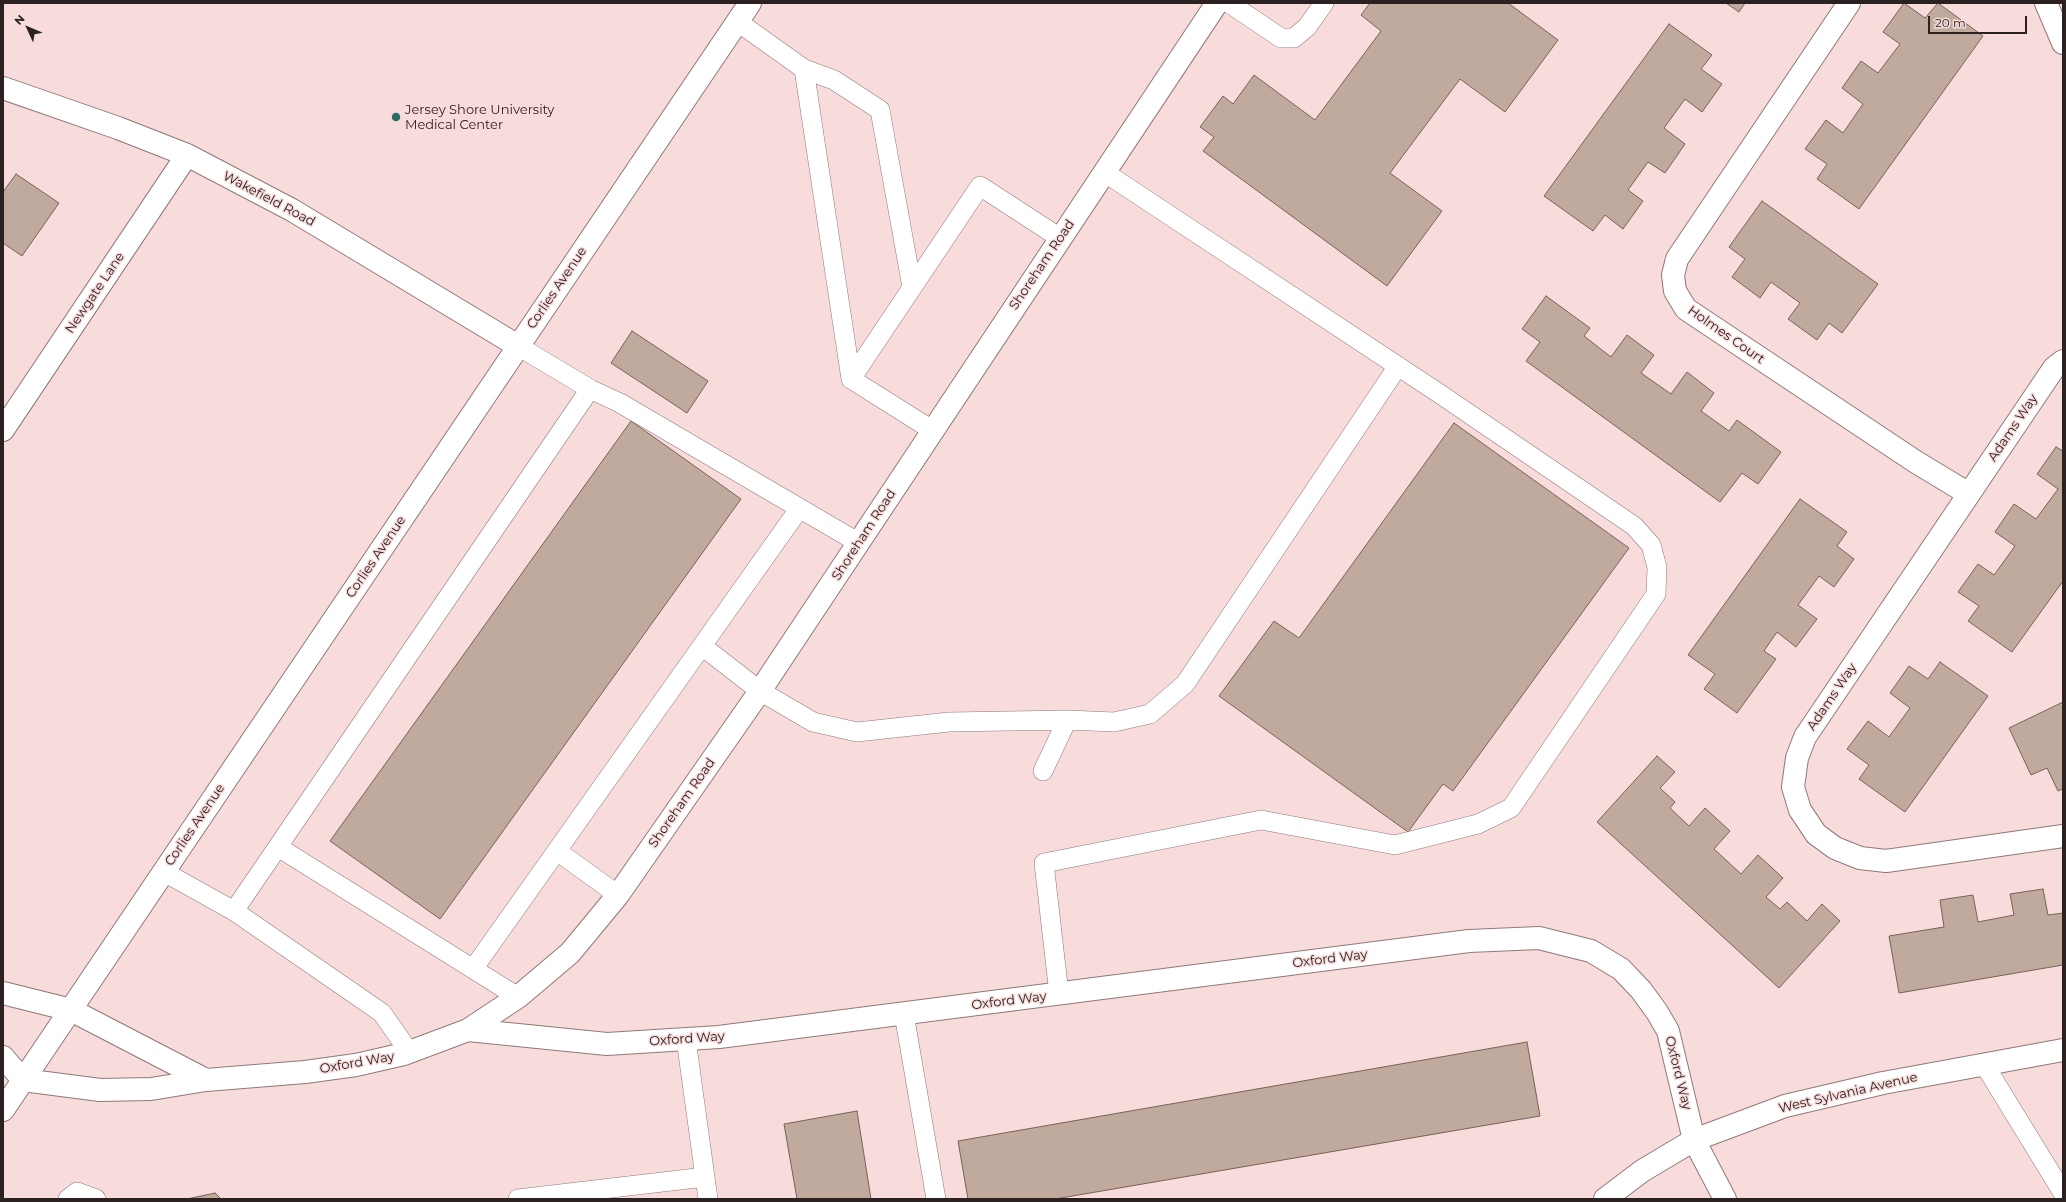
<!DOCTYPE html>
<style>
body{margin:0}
#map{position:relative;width:2066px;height:1202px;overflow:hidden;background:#f8dcdb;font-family:Montserrat,sans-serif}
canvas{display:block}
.frame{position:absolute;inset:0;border:4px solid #2b2121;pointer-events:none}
.north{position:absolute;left:8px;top:8px;width:40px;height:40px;-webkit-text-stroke:3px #f8dcdb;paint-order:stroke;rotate:314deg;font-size:11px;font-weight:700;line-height:16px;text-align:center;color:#2b2121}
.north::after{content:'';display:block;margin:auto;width:14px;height:18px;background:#2b2121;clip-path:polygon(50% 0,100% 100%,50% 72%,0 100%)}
.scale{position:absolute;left:1928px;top:16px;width:99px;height:18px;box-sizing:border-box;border:2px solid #2b2121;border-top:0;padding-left:5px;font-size:12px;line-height:14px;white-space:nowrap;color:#2b2121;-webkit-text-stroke:3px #f8dcdb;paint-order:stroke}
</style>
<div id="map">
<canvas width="2066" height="1202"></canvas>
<div class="frame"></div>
<div class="north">N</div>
<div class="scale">20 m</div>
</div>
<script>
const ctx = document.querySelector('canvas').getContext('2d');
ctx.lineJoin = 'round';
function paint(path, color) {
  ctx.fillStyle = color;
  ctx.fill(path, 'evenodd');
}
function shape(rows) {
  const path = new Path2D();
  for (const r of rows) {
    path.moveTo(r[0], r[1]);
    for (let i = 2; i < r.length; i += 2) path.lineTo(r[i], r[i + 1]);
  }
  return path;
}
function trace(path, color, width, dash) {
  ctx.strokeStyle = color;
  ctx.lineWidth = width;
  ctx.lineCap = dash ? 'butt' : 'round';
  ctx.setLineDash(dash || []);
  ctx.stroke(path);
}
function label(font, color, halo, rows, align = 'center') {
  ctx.font = font + ' Montserrat,sans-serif';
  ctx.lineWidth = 3;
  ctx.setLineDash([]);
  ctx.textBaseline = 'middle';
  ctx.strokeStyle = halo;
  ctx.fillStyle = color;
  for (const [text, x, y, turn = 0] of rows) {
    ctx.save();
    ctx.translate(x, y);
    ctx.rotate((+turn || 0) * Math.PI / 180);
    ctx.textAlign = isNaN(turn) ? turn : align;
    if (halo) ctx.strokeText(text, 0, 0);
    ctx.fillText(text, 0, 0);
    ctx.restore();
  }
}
const building = shape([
 [1370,3,1508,3,1558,40,1505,112,1460,79,1390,173,1442,211,1387,286,1203,151,1214,137,1200,127,1223,96,1233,104,1254,75,1315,120,1381,31,1361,15,1370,3],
 [1726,3,1745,3,1739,12,1726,3],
 [1904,3,1925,18,1938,3,1983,36,1859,209,1817,179,1827,164,1805,149,1826,120,1843,133,1863,104,1842,88,1861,61,1878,73,1900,44,1883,32,1904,3],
 [1669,24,1712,55,1701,69,1722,84,1702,112,1685,99,1664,128,1685,144,1665,173,1648,162,1628,190,1643,201,1623,229,1605,215,1593,231,1544,196,1669,24],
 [16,174,59,203,22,256,3,243,3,192,16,174],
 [1762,201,1878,284,1842,333,1829,323,1817,340,1788,319,1800,303,1771,282,1760,298,1732,277,1745,259,1729,247,1762,201],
 [1546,296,1590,328,1584,336,1611,357,1627,335,1654,355,1641,373,1671,394,1687,372,1714,393,1701,411,1729,431,1737,420,1781,452,1758,484,1742,473,1720,502,1526,361,1540,342,1522,329,1546,296],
 [632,331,708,381,687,413,611,363,632,331],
 [631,421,741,499,440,919,330,841,631,421],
 [1454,423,1629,548,1453,791,1443,784,1408,832,1219,696,1274,621,1299,638,1454,423],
 [2056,447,2063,451,2063,581,2012,652,1968,621,1979,606,1958,592,1978,564,1994,575,2015,546,1995,532,2014,504,2036,519,2058,489,2037,474,2056,447],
 [1800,499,1847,532,1837,546,1854,559,1834,587,1819,576,1798,605,1817,619,1796,647,1777,632,1764,651,1776,659,1737,713,1704,689,1715,674,1688,655,1800,499],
 [1940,662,1988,696,1905,812,1859,779,1869,765,1847,749,1868,721,1889,737,1910,708,1890,693,1909,666,1928,679,1940,662],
 [2063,702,2063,789,2058,791,2047,768,2031,775,2009,728,2063,702],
 [1657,756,1675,772,1660,788,1675,802,1670,808,1689,826,1705,808,1730,831,1714,849,1741,874,1758,855,1783,878,1766,897,1780,909,1787,902,1807,921,1822,904,1840,921,1779,988,1597,822,1657,756],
 [2043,889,2048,915,2063,913,2063,965,1899,993,1889,936,1944,927,1940,900,1973,895,1978,922,2014,915,2010,894,2043,889],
 [1527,1042,1540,1116,1055,1199,968,1199,958,1141,1527,1042],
 [857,1111,871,1199,797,1199,784,1124,857,1111],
 [215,1193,221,1199,187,1199,215,1193]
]);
const service = shape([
 [1229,3,1281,38,1294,38,1307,27,1324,3],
 [738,22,804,69,851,379],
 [804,69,834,80,880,110,912,287],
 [590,389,620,403,859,543],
 [932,430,851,379,980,186,1060,238],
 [702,646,760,691,813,722,857,732,949,722,1067,720],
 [1043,771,1067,720,1114,722,1150,714,1185,684,1398,366],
 [278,847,518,997],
 [557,851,618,895],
 [164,872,234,911,590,389,518,346],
 [234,911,382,1013,403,1043,404,1054],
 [473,969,799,509],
 [1059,994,1044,863,1261,820,1395,845,1478,824,1511,808,1656,594,1657,567,1651,545,1634,526,1440,394,1104,172],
 [904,1014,936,1199],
 [686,1039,708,1199],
 [1984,1064,2063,1193],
 [68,1199,77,1192,96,1199],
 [518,1199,705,1177]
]);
const minor = shape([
 [1849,3,1677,259,1673,275,1675,291,1686,309,1916,462,1969,494],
 [2046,3,2063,43],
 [3,88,118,128,187,155,292,210,518,346],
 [2063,361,2054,368,1805,737,1797,758,1793,787,1800,810,1816,834,1835,848,1860,858,1886,861,2063,836],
 [3,430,187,155],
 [3,993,71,1010],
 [468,1030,607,1044,719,1037,1469,941,1539,938,1591,951,1621,969,1641,990,1657,1012,1668,1031,1694,1140,1725,1199],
 [3,1057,23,1080]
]);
const tertiary = shape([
 [71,1010,206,1080],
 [23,1080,100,1090,151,1089,206,1080,305,1072,356,1065,404,1054,468,1030,518,997,570,953,618,895,760,691,1217,3]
]);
const primary = shape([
 [1605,1199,1642,1171,1694,1140,1785,1106,1883,1083,2063,1050]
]);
const trunk = shape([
 [3,1110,750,3]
]);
const markers = [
 [396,117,5,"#286e62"]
];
const poiNames = [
 ["Jersey Shore University",405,110],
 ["Medical Center",405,125]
];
const streetNames = [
 ["Wakefield Road",269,199,28],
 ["Shoreham Road",1042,265,-56],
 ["Corlies Avenue",557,288,-56],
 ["Newgate Lane",95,293,-56],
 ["Holmes Court",1726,335,35],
 ["Adams Way",2013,428,-56],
 ["Shoreham Road",864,535,-57],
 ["Corlies Avenue",376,557,-56],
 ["Adams Way",1832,697,-56],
 ["Shoreham Road",682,803,-55],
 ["Corlies Avenue",195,825,-56],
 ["Oxford Way",1330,959,-7],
 ["Oxford Way",1009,1001,-7],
 ["Oxford Way",687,1039,-4],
 ["Oxford Way",357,1063,-10],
 ["Oxford Way",1678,1073,76],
 ["West Sylvania Avenue",1848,1093,-13]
];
paint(building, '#c0aa9d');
trace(building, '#766257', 1);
trace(service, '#917877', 20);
trace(minor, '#917877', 24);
trace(tertiary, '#917877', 24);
trace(primary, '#917877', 24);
trace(trunk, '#917877', 24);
trace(service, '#fff', 19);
trace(minor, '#fff', 22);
trace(tertiary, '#fff', 22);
trace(primary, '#fff', 22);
trace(trunk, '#fff', 22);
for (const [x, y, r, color] of markers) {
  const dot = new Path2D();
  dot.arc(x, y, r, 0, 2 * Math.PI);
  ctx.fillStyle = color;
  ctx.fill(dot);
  trace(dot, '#f8dcdb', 1.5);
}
label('13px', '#2b2121', '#f8dcdb', poiNames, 'left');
label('13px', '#2b2121', '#f8dcdb', streetNames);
</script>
